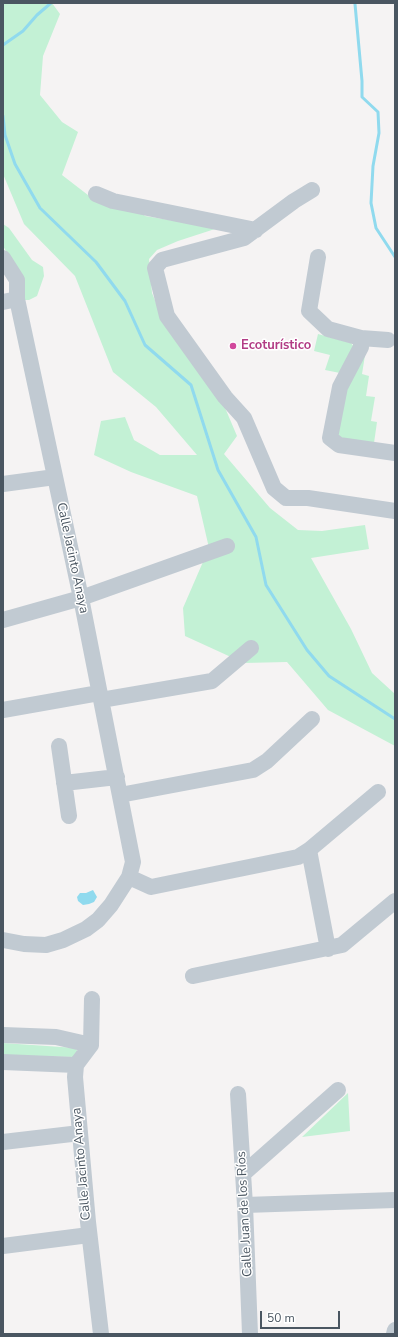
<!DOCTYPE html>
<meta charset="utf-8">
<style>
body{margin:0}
#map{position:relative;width:398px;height:1337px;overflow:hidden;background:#f5f3f3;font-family:"Nunito Sans",sans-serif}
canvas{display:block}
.frame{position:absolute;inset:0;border:4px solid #4a5661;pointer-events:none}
.scale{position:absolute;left:260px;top:1311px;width:80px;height:18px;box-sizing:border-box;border:2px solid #4a5661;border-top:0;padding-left:5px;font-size:12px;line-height:14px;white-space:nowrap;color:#4a5661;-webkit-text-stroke:3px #fff;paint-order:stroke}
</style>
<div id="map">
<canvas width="398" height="1337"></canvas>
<div class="frame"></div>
<div class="scale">50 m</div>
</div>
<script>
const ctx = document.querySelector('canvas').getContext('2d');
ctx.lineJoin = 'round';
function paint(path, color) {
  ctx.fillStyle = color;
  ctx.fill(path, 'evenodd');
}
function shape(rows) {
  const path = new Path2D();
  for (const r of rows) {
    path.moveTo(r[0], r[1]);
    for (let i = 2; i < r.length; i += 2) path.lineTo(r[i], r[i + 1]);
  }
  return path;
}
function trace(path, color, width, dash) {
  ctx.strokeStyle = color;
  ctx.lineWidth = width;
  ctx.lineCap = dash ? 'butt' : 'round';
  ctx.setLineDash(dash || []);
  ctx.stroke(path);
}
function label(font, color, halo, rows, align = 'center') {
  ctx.font = font + ' "Nunito Sans",sans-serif';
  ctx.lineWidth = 3;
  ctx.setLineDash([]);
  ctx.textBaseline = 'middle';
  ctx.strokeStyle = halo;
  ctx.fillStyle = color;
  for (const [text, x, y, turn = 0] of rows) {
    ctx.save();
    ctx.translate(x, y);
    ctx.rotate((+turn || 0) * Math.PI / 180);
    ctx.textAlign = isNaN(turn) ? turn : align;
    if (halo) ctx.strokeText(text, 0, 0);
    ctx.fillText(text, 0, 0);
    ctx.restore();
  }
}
const green = shape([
 [3,3,52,3,60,14,43,56,40,95,62,122,78,132,62,175,97,202,137,208,145,216,218,228,178,241,157,250,149,259,152,293,161,315,223,403,237,436,224,454,270,508,298,530,322,531,365,525,369,549,311,558,351,629,372,673,395,694,395,746,328,710,287,662,244,663,185,636,183,608,209,548,197,496,131,472,94,455,101,421,125,417,134,440,160,455,197,455,156,407,113,372,75,276,24,224,3,174],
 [3,224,9,228,32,260,43,267,44,276,37,296,29,300,23,300,18,271,3,246],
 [318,334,351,343,355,348,340,373,325,370,330,355,314,351],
 [366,349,362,374,369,376,366,396,375,397,371,421,377,422,374,443,344,441,337,435,345,389],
 [3,1043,76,1048,78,1053,78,1057,3,1056],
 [348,1093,350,1131,302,1137]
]);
const water = shape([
 [93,890,97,897,94,902,89,904,83,905,78,901,77,897,80,893,86,893]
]);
const stream = shape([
 [355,4,362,81,362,97,378,112,379,133,373,166,371,203,376,228,395,257],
 [3,45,23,31,37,15,51,3],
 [3,116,5,135,15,164,40,208,96,262,125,301,145,345,191,385,218,470,256,537,266,585,307,650,329,676,395,719]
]);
const minor = shape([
 [312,190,294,201,244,238,162,260,155,268,167,316,225,397,244,418,274,488,286,498,308,498,395,511],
 [96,194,113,201,256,230],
 [318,257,309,311,328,329,361,338,388,340],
 [3,258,17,280,17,299,81,598,133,862,129,877,111,905,98,920,86,929,63,940,46,945,24,944,3,940],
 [3,302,17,299],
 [361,338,361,347,340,387,330,438,339,445,395,453],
 [3,484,55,477],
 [3,620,81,598,227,546],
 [101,700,212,681,251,648],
 [3,710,99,693],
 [59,746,69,816],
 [64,783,117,777],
 [120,795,253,770,267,761,312,719],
 [309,850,328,949],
 [129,877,151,887,298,857,309,850,378,792],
 [193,976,342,945,395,901],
 [92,999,91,1045,76,1065,75,1077,88,1222,101,1334],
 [3,1035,56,1037,91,1045],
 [3,1062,76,1065],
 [238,1094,245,1205,250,1334],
 [3,1142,80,1133],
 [243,1174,338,1090],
 [245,1205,395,1200],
 [3,1246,89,1235],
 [394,1334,395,1330]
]);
const markers = [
 [233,346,4,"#d1479c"]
];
const hotelNames = [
 ["Ecoturístico",241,346]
];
const streetNames = [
 ["Calle Jacinto Anaya",72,558,78],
 ["Calle Jacinto Anaya",82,1164,-95],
 ["Calle Juan de los Ríos",245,1214,-93]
];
paint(green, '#c3f1d5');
paint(water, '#90daee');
trace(stream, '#90daee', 3);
trace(minor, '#c1cad2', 16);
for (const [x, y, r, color] of markers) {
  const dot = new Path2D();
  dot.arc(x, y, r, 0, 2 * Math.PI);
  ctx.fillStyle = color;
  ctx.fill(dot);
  trace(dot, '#fff', 1.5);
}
label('bold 13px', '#b23c85', '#fff', hotelNames, 'left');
label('13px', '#4a5661', '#fff', streetNames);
</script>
